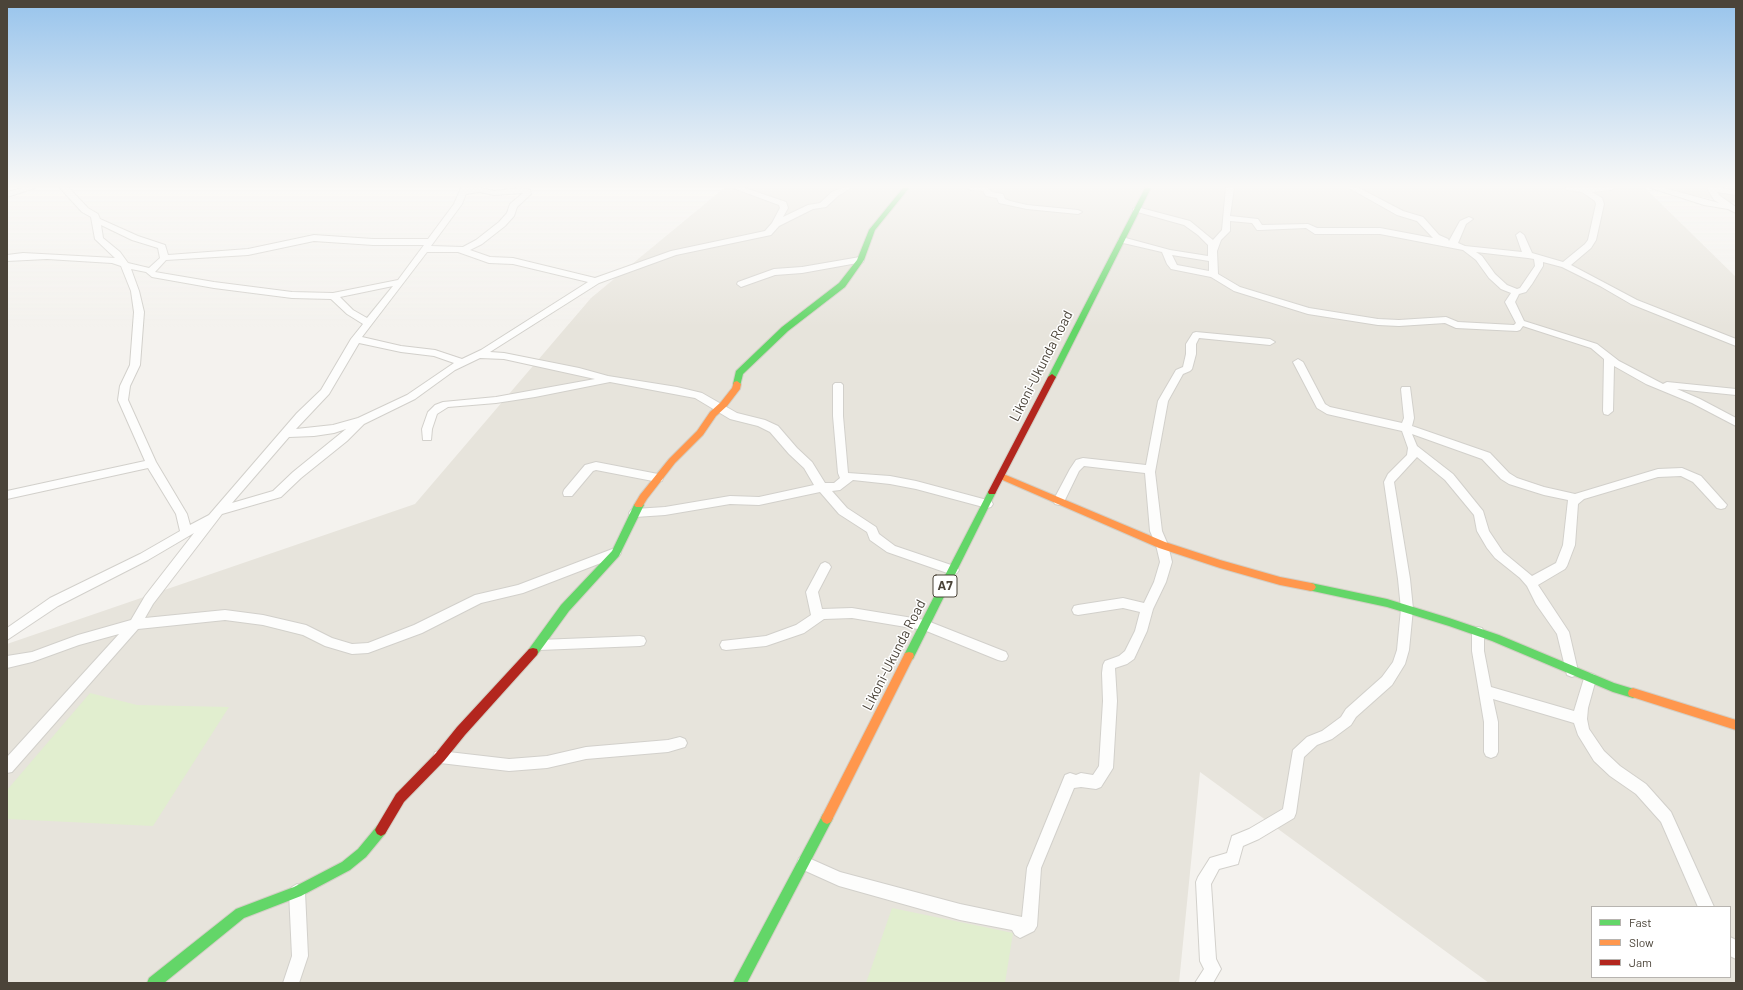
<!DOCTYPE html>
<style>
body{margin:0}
#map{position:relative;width:1743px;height:990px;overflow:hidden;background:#f4f2ee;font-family:Barlow,sans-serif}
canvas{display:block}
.frame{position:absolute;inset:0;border:8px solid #4b4439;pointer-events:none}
.legend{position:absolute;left:1591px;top:906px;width:140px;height:72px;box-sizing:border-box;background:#fff;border:1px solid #b7b4b0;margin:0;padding:5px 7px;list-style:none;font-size:12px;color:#4b4439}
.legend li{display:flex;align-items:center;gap:8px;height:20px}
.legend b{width:20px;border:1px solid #b7b4b0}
</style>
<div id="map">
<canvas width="1743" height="990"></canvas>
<div class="frame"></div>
<ul class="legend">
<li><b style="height:5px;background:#63d668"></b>Fast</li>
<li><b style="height:5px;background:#ff974d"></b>Slow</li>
<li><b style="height:5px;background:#b3261e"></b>Jam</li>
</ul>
</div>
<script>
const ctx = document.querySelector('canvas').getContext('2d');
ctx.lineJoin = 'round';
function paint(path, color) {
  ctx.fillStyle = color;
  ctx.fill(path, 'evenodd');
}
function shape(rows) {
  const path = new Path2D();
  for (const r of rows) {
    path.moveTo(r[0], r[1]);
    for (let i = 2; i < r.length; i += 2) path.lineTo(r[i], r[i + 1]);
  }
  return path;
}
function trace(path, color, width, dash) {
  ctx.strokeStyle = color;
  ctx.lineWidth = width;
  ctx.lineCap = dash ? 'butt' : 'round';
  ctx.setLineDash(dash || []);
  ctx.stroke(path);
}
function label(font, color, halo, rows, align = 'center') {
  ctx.font = font + ' Barlow,sans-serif';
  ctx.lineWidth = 3;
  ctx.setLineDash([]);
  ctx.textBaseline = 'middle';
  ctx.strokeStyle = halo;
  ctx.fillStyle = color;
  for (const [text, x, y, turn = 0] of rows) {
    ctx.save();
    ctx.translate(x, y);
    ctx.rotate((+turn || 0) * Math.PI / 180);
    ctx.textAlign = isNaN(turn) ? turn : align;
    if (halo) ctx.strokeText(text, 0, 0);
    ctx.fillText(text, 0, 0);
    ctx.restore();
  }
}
const residential = shape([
 [724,188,1645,188,1736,277,1736,983,1489,983,1200,772,1179,983,7,983,7,644,415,504,591,298],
 [1592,907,1730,907,1730,977,1592,977],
 [1647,188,1736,188,1736,203]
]);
const green = shape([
 [90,693,137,705,229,707,153,826,7,819,7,790],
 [892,908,1013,933,1005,983,866,983]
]);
const street = shape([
 [22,188,35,188,7,197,7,192,22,188],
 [60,188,69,188,88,208,98,214,100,219,138,236,165,245,168,255,248,249,314,235,373,239,428,239,454,204,461,188,481,188,494,191,522,188,530,190,531,194,517,207,514,216,505,226,482,244,470,250,490,257,513,258,595,278,671,251,765,231,772,223,780,208,779,205,733,188,745,188,786,202,788,208,783,217,808,205,820,203,832,192,841,188,851,188,838,196,826,207,813,209,779,226,771,235,676,255,599,283,490,352,504,353,579,368,608,376,677,387,702,393,737,413,765,420,778,426,797,448,812,462,825,483,834,483,840,478,838,473,833,416,833,385,835,383,841,383,843,385,843,416,848,473,890,476,916,481,987,500,991,501,993,504,991,507,987,508,916,489,890,484,853,480,840,490,832,491,847,508,876,527,879,534,895,546,957,567,959,570,957,573,953,575,887,552,870,540,867,532,839,514,820,492,759,505,730,504,665,515,635,517,631,516,629,513,631,510,635,509,665,507,730,496,759,497,814,485,804,468,789,454,770,432,758,426,730,419,695,398,610,382,535,397,496,403,448,407,437,414,432,429,431,440,423,440,422,429,428,412,435,405,443,402,496,397,595,379,504,359,480,358,455,370,415,399,364,424,347,441,301,478,281,497,222,514,153,604,145,618,225,610,263,615,306,625,332,638,352,644,368,643,414,625,475,595,518,585,615,548,619,550,621,553,619,556,523,593,481,603,422,633,368,653,352,654,325,646,303,635,263,625,225,620,138,629,12,772,7,773,7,757,119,634,79,645,32,662,7,668,7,656,32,652,78,635,131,620,145,596,194,533,148,560,58,606,7,640,7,628,50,598,140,554,180,531,176,514,148,468,7,499,7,491,145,461,118,400,120,386,130,365,134,312,131,291,121,266,112,263,47,259,7,261,7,255,23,253,115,258,95,239,91,217,82,212,60,188],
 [479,192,494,195,523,193,510,204,507,213,499,222,476,240,463,247,431,246,462,204,466,194,479,192],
 [101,225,132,240,158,248,160,258,149,268,128,263,120,252,103,238,101,225],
 [314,241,373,245,424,245,398,280,333,293,292,292,214,282,155,272,166,260,248,255,314,241],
 [427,252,458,252,489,263,513,264,588,282,481,350,462,359,435,350,401,346,362,337,427,252],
 [131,269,146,272,152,277,214,288,292,298,331,299,347,314,363,324,351,339,321,390,297,413,209,515,190,525,187,514,156,462,128,400,130,386,140,365,144,312,139,291,131,269],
 [393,286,367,318,353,310,340,297,393,286],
 [359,343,401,352,434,356,454,363,407,395,358,418,333,425,296,429,329,394,359,343],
 [346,429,293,472,273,491,232,503,289,437,314,436,334,433,346,429],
 [967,188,988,188,992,192,1003,194,1005,199,1010,201,1027,205,1078,210,1082,212,1078,214,1027,209,999,203,997,198,986,196,983,191,971,190,967,188],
 [1226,188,1234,188,1230,216,1258,219,1262,225,1308,224,1317,228,1380,228,1433,238,1417,221,1397,215,1349,188,1359,188,1403,211,1423,217,1439,235,1448,239,1449,241,1460,221,1469,217,1473,219,1466,224,1458,243,1465,246,1522,252,1516,235,1520,232,1524,235,1532,253,1563,262,1585,244,1588,240,1596,204,1595,201,1582,192,1567,190,1566,188,1615,188,1611,190,1592,192,1602,198,1604,204,1596,240,1591,248,1571,265,1637,300,1736,339,1736,346,1631,304,1600,286,1562,267,1543,262,1543,266,1532,284,1526,292,1519,294,1515,302,1524,321,1597,344,1619,361,1663,384,1667,382,1736,389,1736,395,1677,389,1700,399,1736,418,1736,426,1692,403,1646,384,1614,366,1613,411,1608,415,1604,414,1603,411,1604,359,1591,348,1529,328,1523,326,1520,330,1517,331,1456,328,1445,323,1399,326,1378,325,1308,314,1234,291,1211,277,1171,269,1167,264,1162,252,1119,242,1118,240,1122,237,1170,250,1208,256,1208,245,1198,235,1184,225,1134,211,1133,209,1137,207,1190,221,1213,240,1222,230,1226,188],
 [1230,221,1252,223,1257,230,1260,230,1306,228,1315,234,1380,234,1463,250,1476,260,1489,278,1501,289,1511,293,1505,302,1516,323,1514,325,1458,322,1446,317,1399,320,1378,319,1309,308,1240,287,1218,274,1217,251,1221,240,1230,231,1230,221],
 [1476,252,1528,258,1534,259,1535,266,1520,288,1517,289,1507,285,1495,274,1482,256,1476,252],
 [1172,255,1209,261,1209,271,1177,265,1172,255],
 [1651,188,1664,188,1719,203,1714,200,1707,188,1723,188,1736,191,1736,195,1717,192,1720,196,1736,207,1736,213,1728,209,1704,205,1651,188],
 [860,257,863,258,864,260,863,262,802,273,775,275,741,287,737,284,738,282,774,269,802,267,860,257],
 [1196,332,1270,339,1275,342,1270,345,1199,338,1196,344,1196,354,1192,369,1190,371,1183,374,1168,401,1155,472,1162,531,1168,545,1172,562,1166,582,1153,609,1147,631,1134,659,1127,664,1115,668,1117,701,1113,768,1101,787,1096,789,1081,787,1074,788,1041,868,1037,926,1034,931,1020,938,1015,935,1012,930,960,920,839,886,799,868,797,863,799,858,804,856,840,872,960,904,1022,917,1027,868,1065,775,1070,773,1076,775,1081,773,1093,775,1099,766,1103,701,1102,673,1103,665,1105,661,1119,656,1125,651,1135,631,1140,612,1123,608,1078,615,1074,614,1072,610,1074,606,1078,605,1123,598,1144,603,1154,582,1160,562,1156,545,1150,531,1145,473,1084,466,1079,471,1063,504,1059,505,1055,504,1053,501,1070,469,1076,460,1083,458,1146,465,1158,401,1176,370,1183,367,1186,354,1186,344,1193,333,1196,332],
 [1298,359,1303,362,1325,404,1330,407,1402,423,1404,418,1401,389,1402,387,1410,387,1414,418,1412,426,1490,453,1509,473,1517,478,1544,487,1575,494,1658,469,1682,468,1701,476,1727,505,1725,508,1721,509,1717,508,1693,482,1681,476,1658,477,1584,499,1578,504,1575,545,1567,566,1565,569,1538,585,1569,632,1578,671,1577,675,1572,677,1567,675,1566,671,1557,634,1536,604,1527,586,1520,578,1495,558,1487,548,1477,531,1474,515,1445,480,1417,457,1394,482,1410,579,1413,609,1409,650,1405,664,1392,685,1356,717,1351,725,1332,739,1317,745,1304,757,1296,813,1294,818,1259,839,1243,846,1238,864,1219,869,1211,884,1216,959,1221,969,1213,983,1195,983,1204,969,1200,961,1196,882,1198,877,1210,858,1227,853,1232,836,1249,829,1283,809,1293,750,1307,737,1322,731,1341,717,1346,709,1382,677,1393,662,1397,650,1401,609,1398,579,1384,482,1388,474,1407,455,1408,448,1402,431,1327,414,1317,408,1293,362,1298,359],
 [1412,434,1482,459,1501,479,1509,484,1544,495,1568,500,1563,545,1556,563,1532,576,1503,552,1489,531,1483,511,1453,474,1417,446,1412,434],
 [596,462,658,474,662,475,663,478,662,481,658,482,596,470,593,471,572,496,564,496,563,493,564,490,585,465,596,462],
 [825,562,829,564,831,567,818,592,822,609,852,608,925,620,1006,652,1008,656,1006,660,1002,661,998,660,924,630,852,618,824,619,804,633,766,646,726,650,722,649,720,645,722,641,766,636,796,625,811,615,806,592,821,564,825,562],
 [1478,627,1482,628,1484,632,1484,651,1491,687,1574,711,1585,675,1590,673,1595,675,1596,679,1588,708,1587,719,1589,729,1604,751,1620,766,1646,784,1671,812,1714,907,1698,907,1661,822,1636,794,1610,776,1594,761,1578,735,1574,723,1493,699,1498,722,1498,752,1496,756,1491,758,1486,756,1484,752,1484,722,1472,651,1472,632,1474,628,1478,627],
 [640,636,644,637,646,641,644,645,640,646,539,650,535,649,533,645,535,641,539,640,640,636],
 [680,737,685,739,687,743,685,747,668,752,586,759,547,768,509,771,440,763,435,762,433,757,435,752,440,751,509,759,547,756,586,747,668,740,680,737],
 [297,884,302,887,305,892,308,956,299,983,283,983,292,956,289,892,292,887,297,884],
 [1730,937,1736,940,1736,959,1730,956,1730,937]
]);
const fast = shape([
 [903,188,909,188,875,230,864,260,845,287,788,331,743,374,740,386,734,386,733,384,736,371,782,327,839,283,857,260,869,230,903,188],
 [1145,188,1151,188,1056,377,1055,379,1049,379,1048,377,1145,188],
 [992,489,996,492,913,659,909,660,905,659,904,656,905,653,988,492,992,489],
 [639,502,642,503,644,505,619,556,569,611,537,655,533,656,529,655,528,652,529,649,561,605,612,551,634,505,636,503,639,502],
 [1311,583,1387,599,1449,618,1499,635,1614,683,1637,690,1638,693,1637,696,1633,698,1613,692,1492,641,1449,626,1387,607,1308,590,1306,587,1308,584,1311,583],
 [827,812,831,814,833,818,831,822,747,983,733,983,823,814,827,812],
 [381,824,385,826,387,830,385,834,366,857,350,870,301,896,244,918,164,983,147,983,149,978,236,909,294,887,342,862,358,849,377,826,381,824]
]);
const slow = shape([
 [737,381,741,384,740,389,727,406,716,416,703,435,675,463,647,499,642,507,636,507,634,505,640,495,669,459,697,431,710,412,721,402,732,388,734,382,737,381],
 [1001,473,1165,542,1220,560,1280,577,1311,583,1314,584,1316,587,1314,590,1311,591,1280,585,1220,568,1159,548,998,478,997,476,998,474,1001,473],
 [909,652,913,653,914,656,831,822,827,824,823,822,821,818,823,814,905,653,909,652],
 [1633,688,1736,720,1736,730,1629,696,1628,693,1629,690,1633,688]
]);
const jam = shape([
 [1052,374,1056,377,996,492,995,494,989,494,988,492,1048,377,1052,374],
 [533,648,537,649,538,652,537,655,465,735,444,761,404,802,385,834,381,836,377,834,375,830,377,826,396,794,436,753,457,727,529,649,533,648]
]);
const shields = [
 [945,586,24]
];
const shieldNames = [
 ["A7",945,586]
];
const streetNames = [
 ["Likoni-Ukunda Road",1041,366,-63],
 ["Likoni-Ukunda Road",894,655,-63]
];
paint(residential, '#e7e4dc');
paint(green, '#e1eecf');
trace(street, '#d2d0cb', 2);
trace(fast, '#d3cfc5', 2);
trace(slow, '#d3cfc5', 2);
trace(jam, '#d3cfc5', 2);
paint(street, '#fdfdfc');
paint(fast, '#63d668');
paint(slow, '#ff974d');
paint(jam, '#b3261e');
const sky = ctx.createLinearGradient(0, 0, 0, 327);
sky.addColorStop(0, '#98c4ec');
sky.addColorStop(0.57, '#faf9f7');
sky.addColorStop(1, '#faf9f700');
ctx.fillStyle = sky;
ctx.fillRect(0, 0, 1743, 327);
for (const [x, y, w] of shields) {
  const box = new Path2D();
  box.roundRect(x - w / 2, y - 11, w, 22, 3);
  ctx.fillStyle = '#fff';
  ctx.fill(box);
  trace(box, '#4b4439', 1);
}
label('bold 13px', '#4b4439', null, shieldNames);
label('14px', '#4b4439', '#fff', streetNames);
</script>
